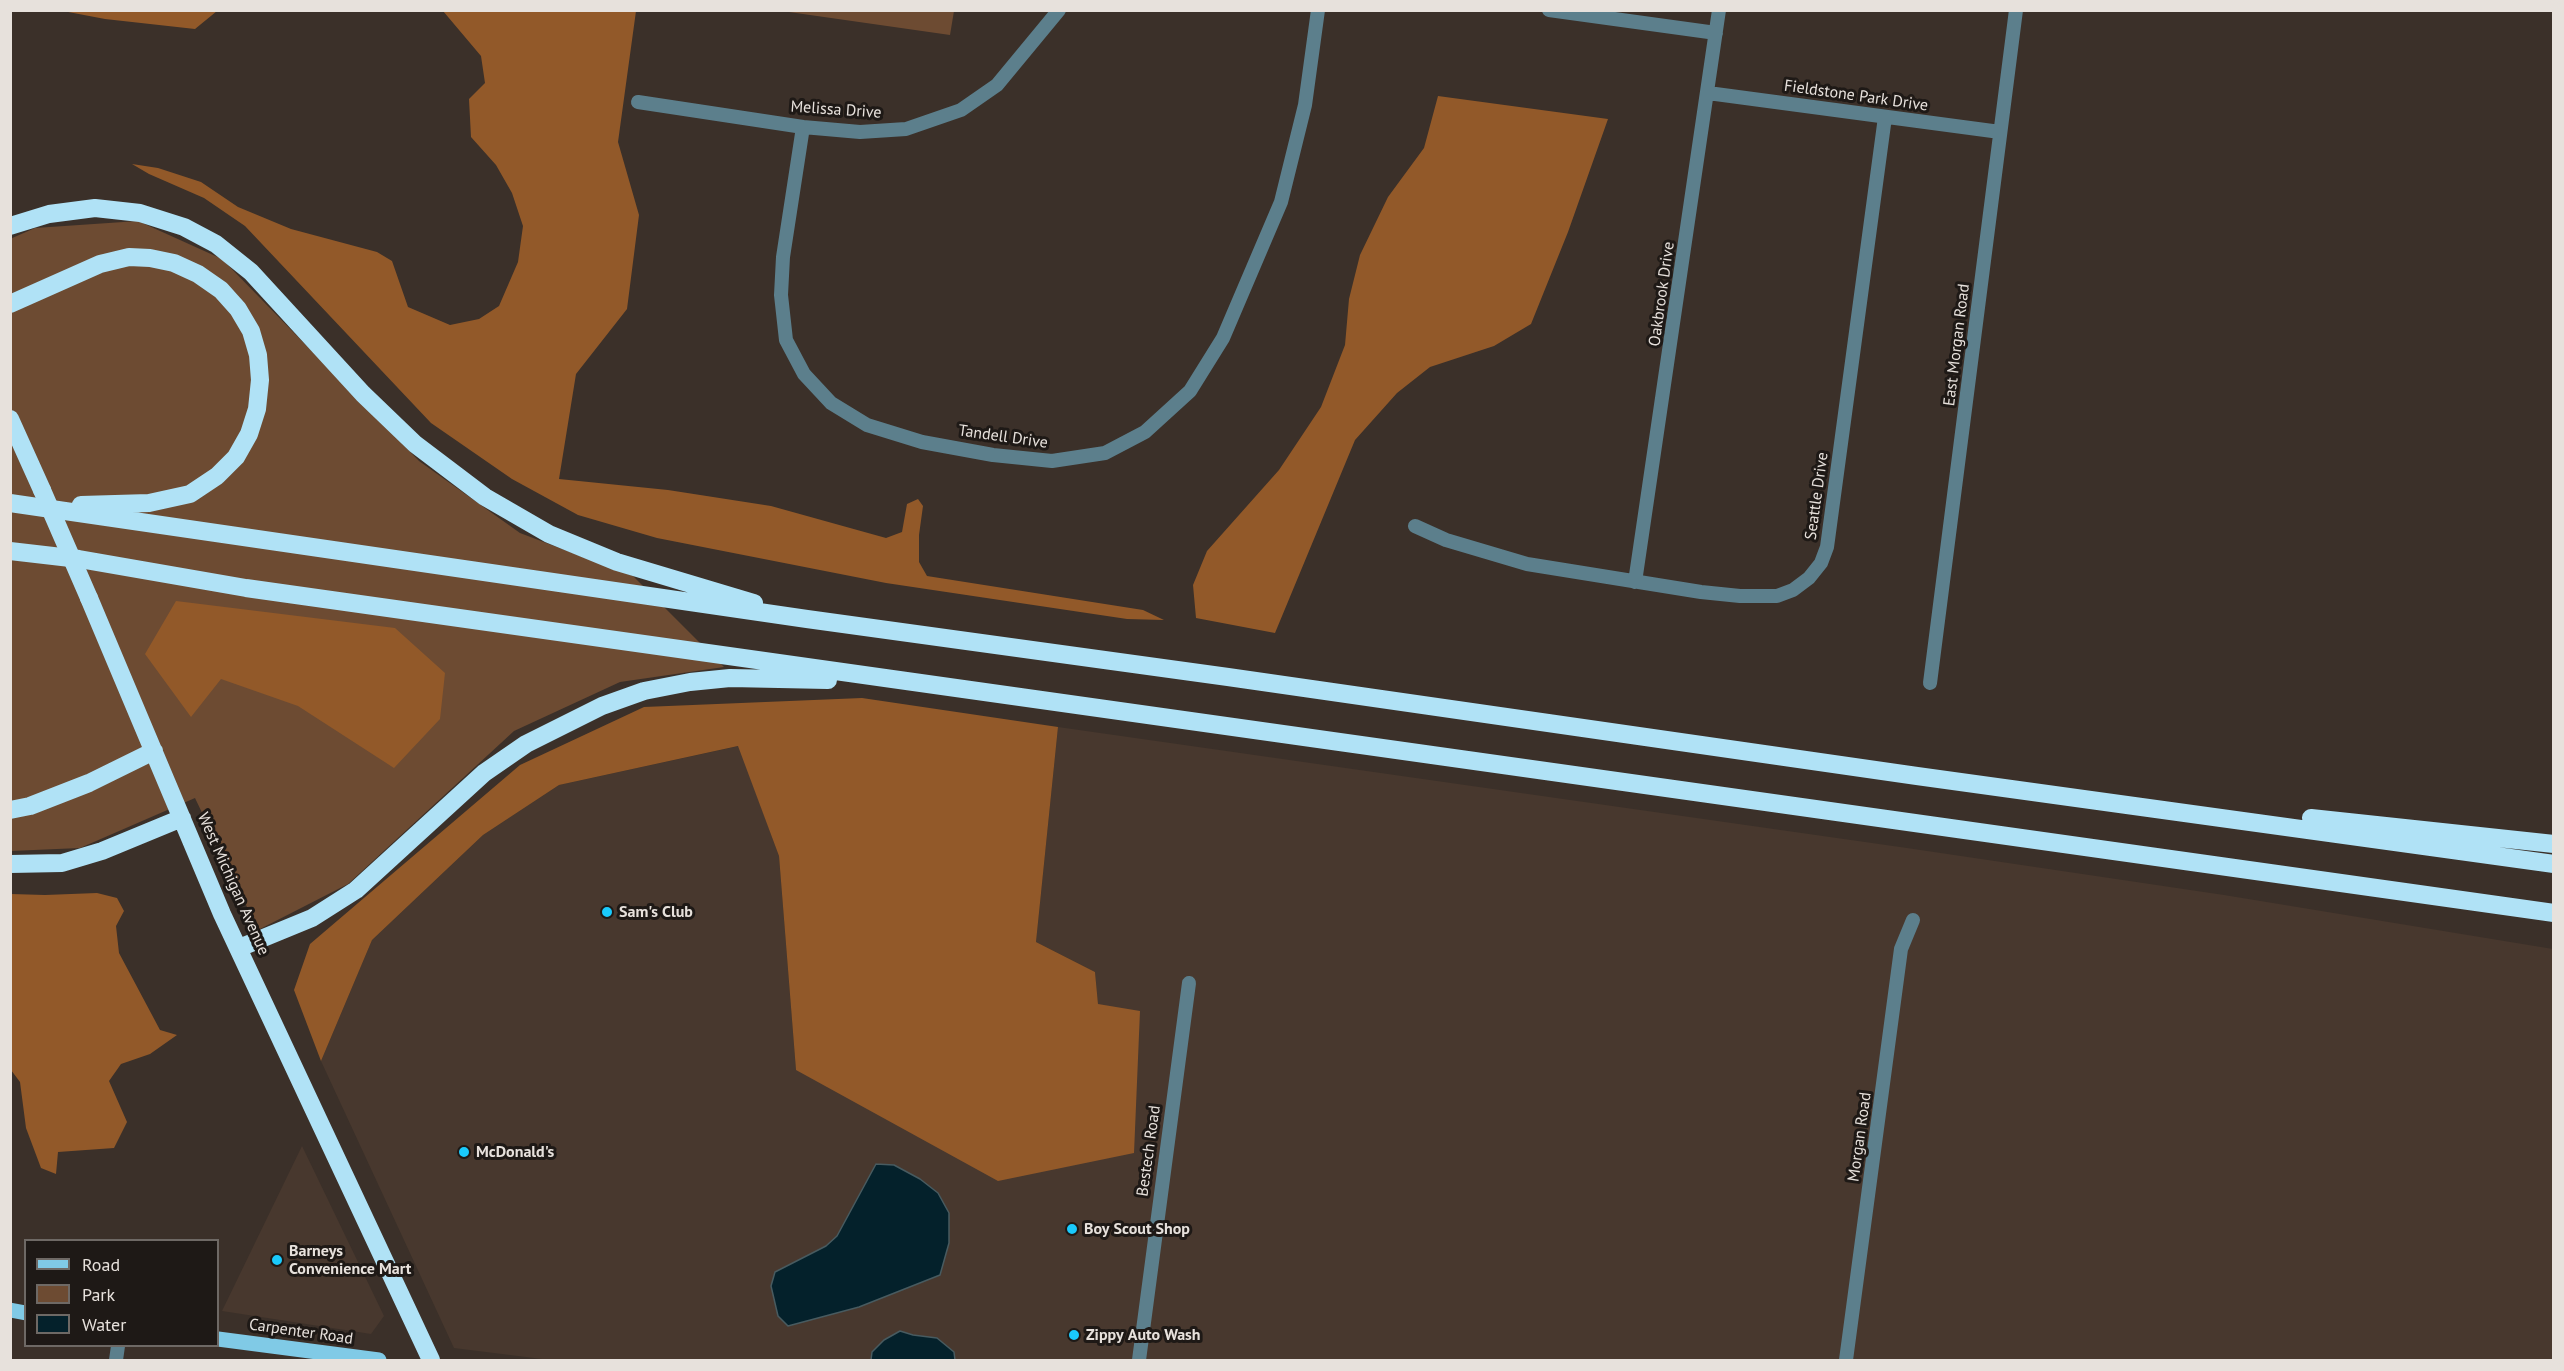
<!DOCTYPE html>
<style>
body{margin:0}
#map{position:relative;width:2564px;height:1371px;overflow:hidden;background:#3b3029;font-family:"PT Sans",sans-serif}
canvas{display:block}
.frame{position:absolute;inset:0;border:12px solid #e7e1dc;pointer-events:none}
.legend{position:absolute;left:24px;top:1239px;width:195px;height:108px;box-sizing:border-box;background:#1e1916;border:2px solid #6e6965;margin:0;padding:8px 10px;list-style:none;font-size:18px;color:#e7e1dc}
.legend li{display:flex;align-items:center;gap:12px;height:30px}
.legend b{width:30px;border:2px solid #6e6965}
</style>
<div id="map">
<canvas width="2564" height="1371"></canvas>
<div class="frame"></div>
<ul class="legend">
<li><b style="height:8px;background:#80cae6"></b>Road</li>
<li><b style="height:16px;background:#6d4b32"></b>Park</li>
<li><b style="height:16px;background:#04212b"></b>Water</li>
</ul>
</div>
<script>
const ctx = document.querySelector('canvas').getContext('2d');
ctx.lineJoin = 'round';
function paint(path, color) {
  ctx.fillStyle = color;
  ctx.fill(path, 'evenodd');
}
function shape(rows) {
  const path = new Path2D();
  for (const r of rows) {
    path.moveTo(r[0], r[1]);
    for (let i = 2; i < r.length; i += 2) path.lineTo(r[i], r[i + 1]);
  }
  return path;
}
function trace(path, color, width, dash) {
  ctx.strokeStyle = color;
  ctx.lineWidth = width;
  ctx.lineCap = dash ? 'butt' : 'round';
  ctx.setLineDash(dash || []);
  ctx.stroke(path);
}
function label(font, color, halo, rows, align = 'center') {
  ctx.font = font + ' "PT Sans",sans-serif';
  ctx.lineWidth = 6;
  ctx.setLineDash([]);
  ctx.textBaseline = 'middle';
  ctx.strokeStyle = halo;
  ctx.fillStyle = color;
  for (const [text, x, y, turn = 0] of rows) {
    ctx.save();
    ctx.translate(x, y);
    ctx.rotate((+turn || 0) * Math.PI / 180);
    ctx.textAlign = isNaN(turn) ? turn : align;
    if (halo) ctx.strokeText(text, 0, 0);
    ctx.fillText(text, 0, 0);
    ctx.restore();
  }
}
const built = shape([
 [1058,727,1907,848,2224,895,2553,949,2553,1360,550,1360,454,1348,321,1061,372,940,483,835,559,785,739,746,779,856,796,1070,1098,1004,1095,972,1036,942],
 [302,1146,384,1316,371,1334,222,1311]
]);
const green = shape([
 [782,11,954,10,954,11,950,35],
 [138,221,222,259,419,461,520,533,633,576,724,667,620,682,514,731,348,884,258,930,195,798,80,848,11,851,10,239,35,228]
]);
const forest = shape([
 [63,11,217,10,217,11,195,29,105,19],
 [443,11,636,11,618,142,639,215,627,309,576,374,559,479,668,490,771,506,886,538,902,532,907,504,918,499,923,506,919,535,919,562,927,576,1143,610,1164,620,1127,619,886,583,657,538,578,515,512,479,431,423,245,226,204,198,149,174,132,164,158,168,201,182,238,207,291,229,377,252,392,261,408,307,450,325,479,319,499,306,518,262,523,226,512,193,496,165,471,137,469,99,485,83,481,56],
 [1438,96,1608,119,1568,232,1531,324,1494,346,1430,367,1397,393,1355,440,1275,633,1196,618,1193,585,1207,551,1279,470,1321,407,1345,345,1349,299,1360,255,1388,197,1424,148],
 [176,601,395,628,445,673,440,719,394,768,298,706,221,679,191,717,145,654],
 [862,698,1058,727,1036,942,1095,972,1098,1004,1140,1011,1134,1153,998,1181,796,1070,779,856,738,746,559,785,483,835,372,940,321,1061,294,990,310,944,520,765,644,707],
 [97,893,117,898,124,911,116,926,119,953,160,1030,177,1035,150,1054,121,1064,109,1081,127,1122,114,1148,58,1152,56,1174,41,1168,26,1128,20,1082,11,1070,11,894,45,895]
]);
const water = shape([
 [876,1164,894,1165,920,1179,938,1193,949,1213,949,1243,940,1275,859,1307,788,1326,778,1316,771,1286,775,1272,826,1246,837,1236,876,1164],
 [900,1331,913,1335,937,1338,954,1352,955,1360,871,1360,872,1352,884,1340,900,1331]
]);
const minor = shape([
 [1549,10,1716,33],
 [1708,93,2000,132],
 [638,102,803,127,860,132,906,129,961,110,997,85,1059,10],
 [803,127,783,257,781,295,786,340,804,374,831,403,867,425,922,442,993,455,1052,461,1105,453,1145,432,1190,391,1223,338,1281,202,1305,105,1318,10],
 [1415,526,1446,540,1527,564,1701,592,1740,596,1777,596,1793,590,1809,578,1821,563,1827,547,1885,117],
 [1635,582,1719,10],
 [1930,683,2016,10],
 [116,1360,118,1346],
 [1139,1360,1189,983],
 [1846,1360,1901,949,1913,920]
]);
const major = shape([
 [10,1310,26,1313],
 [218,1339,379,1360]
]);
const highway = shape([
 [10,226,49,214,95,208,140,213,184,227,216,244,251,272,363,394,415,444,485,497,549,534,617,562,754,603],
 [10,304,100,264,129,257,150,258,174,263,198,274,221,290,238,309,251,331,258,355,260,380,257,409,249,434,236,457,217,476,190,494,149,503,81,505],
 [10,419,42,490],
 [10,503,807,619,1228,677,1917,776,2554,864],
 [10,551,79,559,246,588,2554,913],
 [89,598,222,914,431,1360],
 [10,810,30,806,89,783,154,751],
 [2311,818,2554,844],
 [10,864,62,863,102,851,182,818],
 [239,948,312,918,356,890,484,773,526,744,602,706,644,691,690,682,730,678,828,680]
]);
const highwayBridge = shape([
 [42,490,89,598]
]);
const markers = [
 [607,912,6,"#1acafc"],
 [464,1152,6,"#1acafc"],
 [1072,1229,6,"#1acafc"],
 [277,1260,6,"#1acafc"],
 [1074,1335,6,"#1acafc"]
];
const streetNames = [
 ["Fieldstone Park Drive",1856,96,8],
 ["Melissa Drive",836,110,4],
 ["Oakbrook Drive",1662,294,-82],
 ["East Morgan Road",1957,345,-83],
 ["Tandell Drive",1003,437,8],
 ["Seattle Drive",1817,496,-82],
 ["West Michigan Avenue",233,884,66],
 ["Morgan Road",1860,1137,-82],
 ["Bestech Road",1149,1151,-82],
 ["Carpenter Road",301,1332,8]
];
const poiNames = [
 ["Sam's Club",619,912],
 ["McDonald's",476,1152],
 ["Boy Scout Shop",1084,1229],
 ["Barneys",289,1251],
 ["Convenience Mart",289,1269],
 ["Zippy Auto Wash",1086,1335]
];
paint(built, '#48382e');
paint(green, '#6d4b32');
paint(forest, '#925929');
paint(water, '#04212b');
trace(water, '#485b60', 1.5);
trace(minor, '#5c7f8c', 14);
trace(major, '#80cae6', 15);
trace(highway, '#b0e2f6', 18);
trace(highwayBridge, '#b0e2f6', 18);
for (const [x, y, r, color] of markers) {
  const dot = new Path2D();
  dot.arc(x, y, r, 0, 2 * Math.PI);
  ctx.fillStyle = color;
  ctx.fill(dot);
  trace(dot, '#1e1916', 2);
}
label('16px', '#e7e1dc', '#1e1916', streetNames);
label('bold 16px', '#e7e1dc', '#1e1916', poiNames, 'left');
</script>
